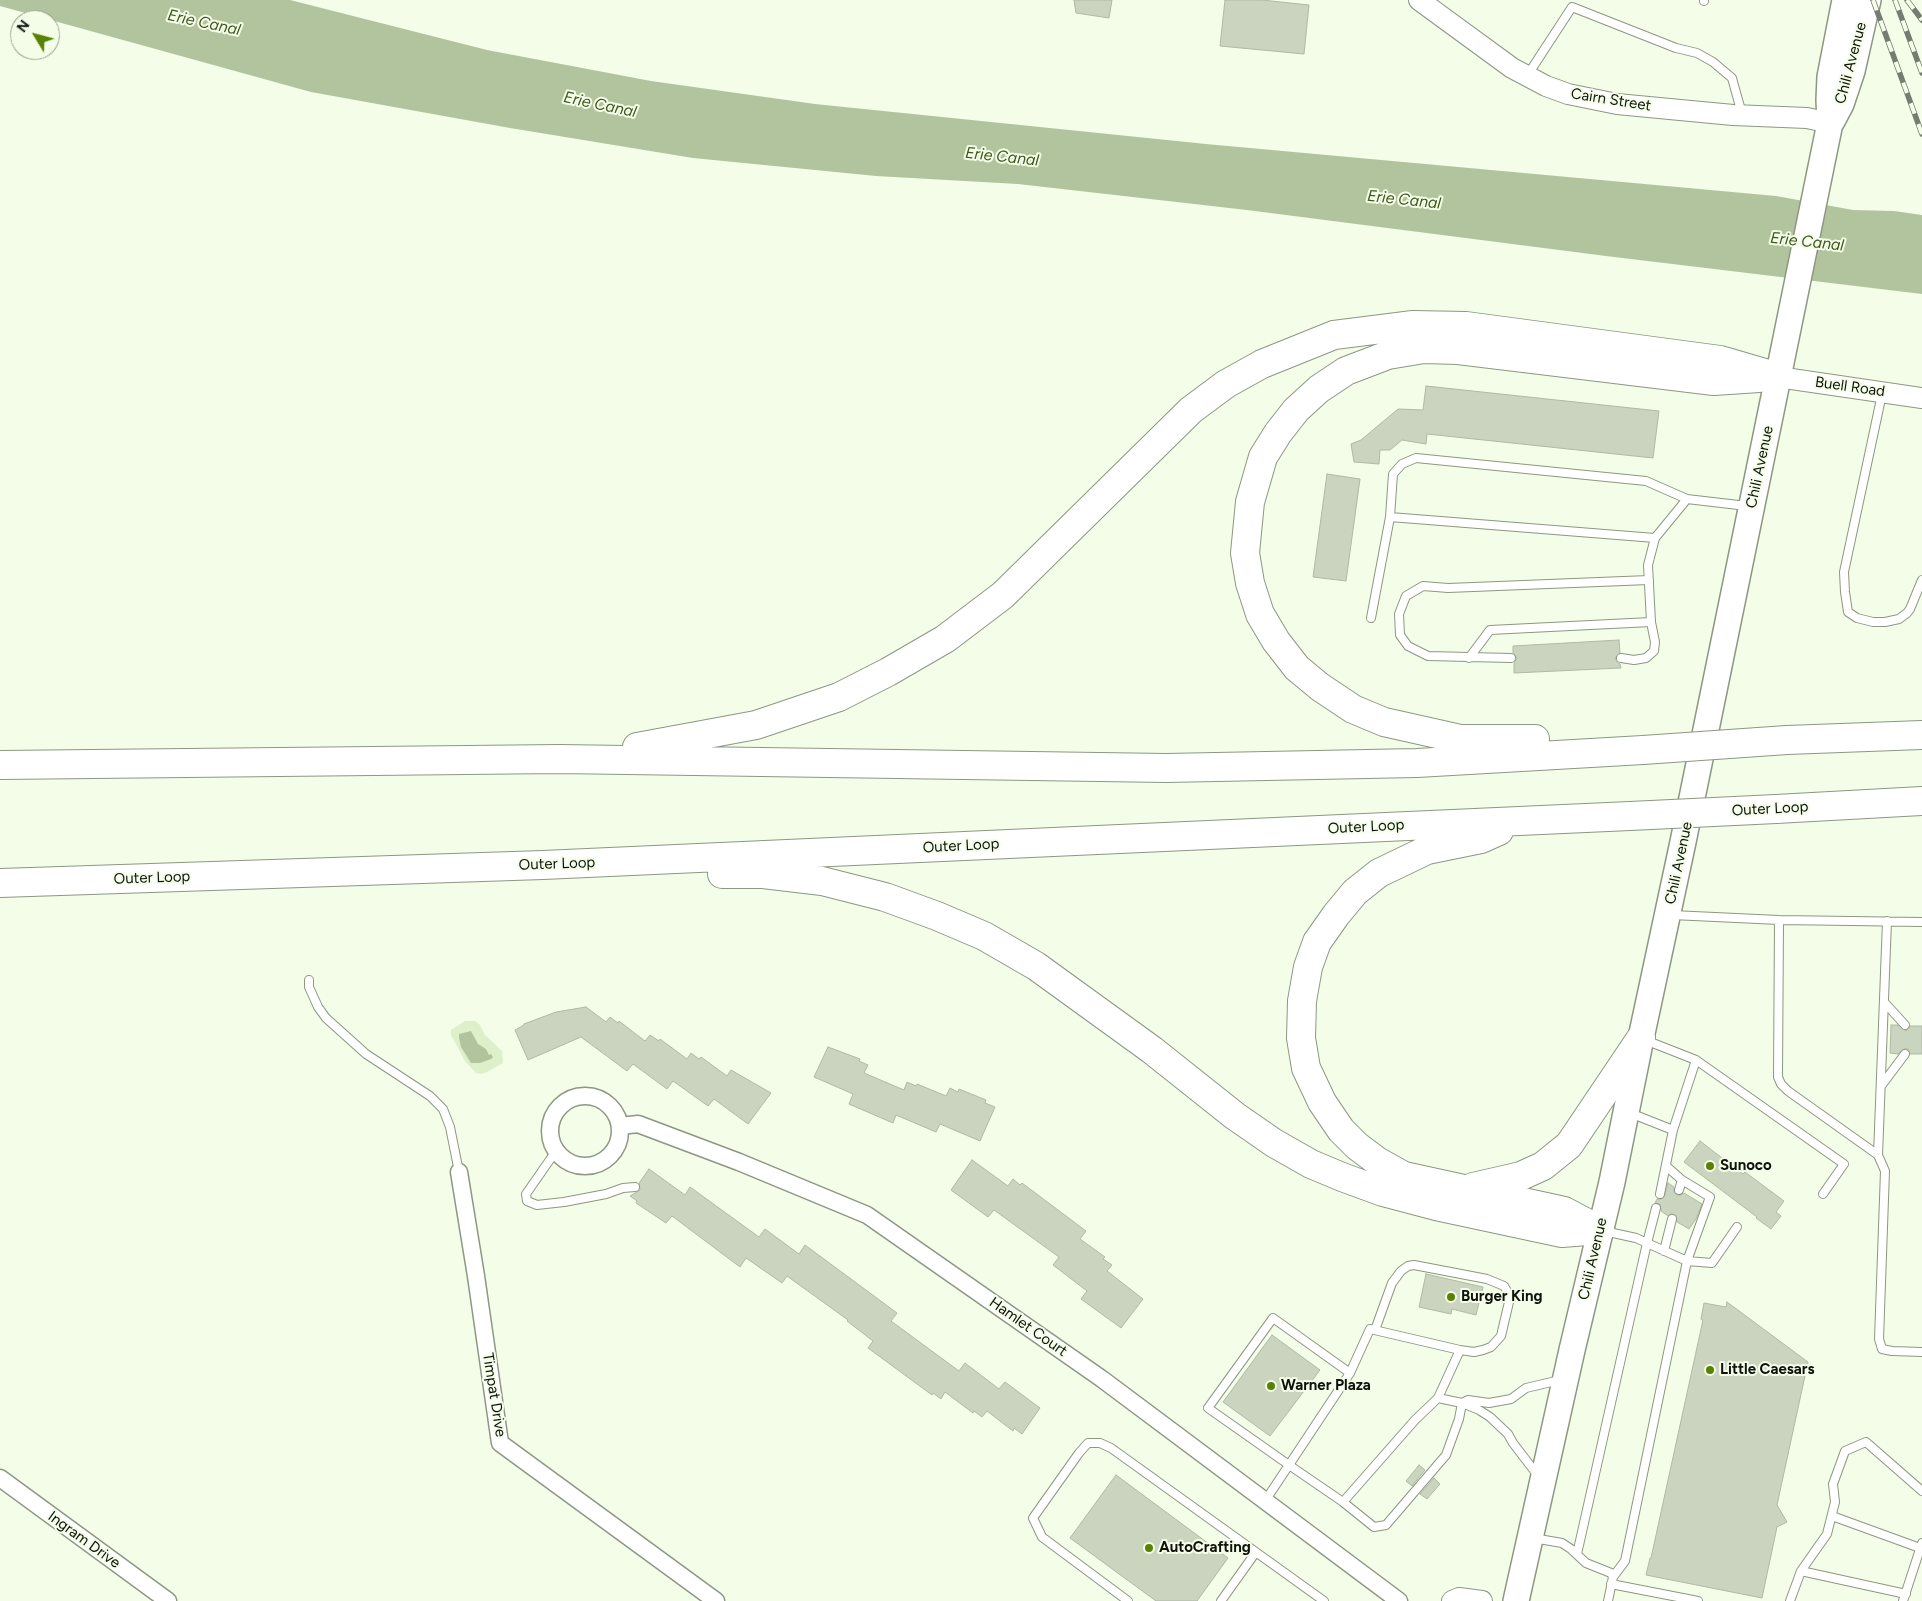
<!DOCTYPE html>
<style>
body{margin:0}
#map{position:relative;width:1922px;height:1601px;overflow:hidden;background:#f3fde8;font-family:Figtree,sans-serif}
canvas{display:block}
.north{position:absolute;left:10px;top:10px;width:50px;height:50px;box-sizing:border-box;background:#f3fde8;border:1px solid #989f90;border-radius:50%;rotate:307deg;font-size:14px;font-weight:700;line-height:20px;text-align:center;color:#10130c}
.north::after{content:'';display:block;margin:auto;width:18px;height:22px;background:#598103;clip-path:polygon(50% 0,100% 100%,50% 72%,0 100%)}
</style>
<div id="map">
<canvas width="1922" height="1601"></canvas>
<div class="north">N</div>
</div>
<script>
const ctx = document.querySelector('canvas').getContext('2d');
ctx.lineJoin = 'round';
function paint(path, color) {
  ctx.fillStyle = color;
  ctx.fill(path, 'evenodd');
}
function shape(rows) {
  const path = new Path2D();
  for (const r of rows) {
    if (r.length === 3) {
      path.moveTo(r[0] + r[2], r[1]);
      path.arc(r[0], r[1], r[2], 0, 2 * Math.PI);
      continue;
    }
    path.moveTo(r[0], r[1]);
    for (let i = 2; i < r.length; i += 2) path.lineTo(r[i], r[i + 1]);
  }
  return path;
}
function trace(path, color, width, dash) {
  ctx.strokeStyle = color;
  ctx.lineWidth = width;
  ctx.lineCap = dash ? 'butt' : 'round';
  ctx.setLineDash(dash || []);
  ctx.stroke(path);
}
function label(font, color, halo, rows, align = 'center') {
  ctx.font = font + ' Figtree,sans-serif';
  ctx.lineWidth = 4;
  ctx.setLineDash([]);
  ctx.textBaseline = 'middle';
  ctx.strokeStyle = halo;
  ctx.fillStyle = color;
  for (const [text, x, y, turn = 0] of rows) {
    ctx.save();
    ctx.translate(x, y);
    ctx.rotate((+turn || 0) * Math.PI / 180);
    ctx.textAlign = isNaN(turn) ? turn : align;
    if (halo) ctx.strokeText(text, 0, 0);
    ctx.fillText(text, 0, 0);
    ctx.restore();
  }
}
const green = shape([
 [465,1021,475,1021,480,1025,485,1035,502,1051,503,1063,487,1072,481,1074,476,1073,465,1061,451,1035,451,1030]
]);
const water = shape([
 [0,0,290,0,487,50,651,81,815,104,1206,144,1776,196,1853,210,1894,211,1922,215,1922,294,1606,256,1247,210,1018,184,876,176,693,158,510,128,311,92,0,6],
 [471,1031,478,1044,486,1049,489,1055,491,1054,493,1057,491,1059,480,1063,471,1063,461,1047,459,1038,459,1034]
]);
const building = shape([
 [1074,0,1112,0,1109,18,1076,13,1074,0],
 [1225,0,1262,0,1309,5,1304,54,1220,46,1225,0],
 [1426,386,1659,411,1653,458,1427,434,1426,444,1402,440,1390,450,1380,450,1379,464,1354,462,1351,444,1361,440,1398,409,1423,410,1426,386],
 [1327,474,1360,479,1346,581,1313,577,1327,474],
 [1619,640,1620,653,1615,658,1617,662,1620,664,1621,668,1514,673,1514,663,1517,658,1513,653,1513,646,1619,640],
 [586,1007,606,1022,610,1017,618,1023,619,1021,645,1041,650,1035,659,1041,660,1039,687,1059,691,1053,699,1059,701,1057,727,1076,731,1070,771,1093,748,1124,714,1099,708,1106,673,1081,667,1089,633,1064,627,1071,581,1037,528,1060,515,1030,524,1025,524,1024,556,1012,586,1007],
 [1891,1025,1898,1025,1906,1031,1910,1026,1922,1026,1922,1054,1910,1054,1909,1050,1905,1048,1898,1054,1890,1053,1891,1025],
 [828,1047,860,1059,859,1061,868,1065,864,1073,904,1090,907,1082,916,1086,917,1084,946,1096,950,1088,958,1092,959,1089,986,1100,985,1103,995,1107,980,1141,940,1124,936,1132,896,1115,893,1123,849,1104,853,1094,814,1077,828,1047],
 [1700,1141,1743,1174,1745,1172,1784,1201,1776,1212,1781,1216,1771,1229,1756,1218,1757,1217,1684,1162,1700,1141],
 [972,1160,1008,1186,1013,1179,1020,1185,1022,1183,1086,1231,1080,1239,1105,1257,1103,1259,1112,1265,1107,1271,1143,1299,1121,1328,1081,1299,1087,1291,1053,1265,1059,1257,994,1210,988,1217,951,1190,972,1160],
 [649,1169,685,1195,690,1187,759,1237,765,1229,799,1254,805,1245,897,1313,891,1321,959,1371,965,1363,999,1389,1005,1382,1040,1408,1022,1434,1014,1428,1013,1431,987,1411,982,1417,974,1411,973,1413,945,1392,941,1399,933,1393,932,1395,868,1348,873,1341,847,1321,848,1320,787,1276,782,1283,746,1258,740,1267,672,1216,666,1223,636,1203,637,1201,630,1196,640,1190,639,1183,649,1169],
 [1668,1183,1674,1187,1674,1192,1677,1195,1681,1195,1684,1193,1702,1204,1696,1219,1689,1229,1677,1222,1676,1215,1671,1214,1668,1216,1661,1211,1660,1204,1655,1203,1657,1199,1661,1199,1664,1197,1668,1183],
 [1426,1274,1483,1287,1476,1315,1452,1309,1451,1314,1419,1307,1426,1274],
 [1727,1302,1808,1362,1777,1505,1787,1522,1777,1527,1762,1598,1646,1575,1650,1558,1651,1558,1703,1320,1701,1319,1704,1303,1726,1307,1727,1302],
 [1272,1335,1320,1370,1270,1436,1223,1402,1272,1335],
 [1419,1465,1425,1470,1412,1486,1406,1481,1419,1465],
 [1116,1475,1228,1558,1197,1601,1156,1601,1070,1538,1116,1475],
 [1434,1478,1440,1484,1427,1499,1420,1494,1434,1478]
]);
const service = shape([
 [1704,0,1704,1],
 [1527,76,1572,7,1676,48,1697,53,1713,62,1732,78,1742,114],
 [1882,394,1844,572,1845,592,1848,612,1857,618,1873,622,1885,622,1899,619,1907,613,1910,609,1922,580],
 [1390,517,1655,538],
 [1371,618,1390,517,1393,474,1402,464,1416,458,1646,481,1687,499,1747,506],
 [1469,658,1490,630,1651,622],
 [1511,658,1428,656,1408,646,1400,635,1399,614,1406,596,1423,586,1448,588,1649,580],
 [1621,658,1634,660,1646,658,1654,651,1655,642,1651,622,1648,565,1655,538,1687,499],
 [1672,915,1779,920,1922,922],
 [1779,920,1778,1077,1781,1084,1788,1091,1878,1155,1885,1171,1879,1339,1882,1349,1892,1351,1922,1352],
 [309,980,309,987,318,1007,326,1018,366,1054,430,1096,443,1109,450,1127,459,1172],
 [1884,1002,1905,1025],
 [1645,1040,1696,1060,1673,1130],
 [1696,1060,1844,1164,1823,1194],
 [1881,1086,1905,1054],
 [1630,1113,1673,1130,1660,1194],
 [556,1151,526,1194,527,1201,537,1205,564,1202,606,1194,623,1188,635,1187],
 [1878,1155,1887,921],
 [1666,1166,1682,1180,1710,1197,1687,1261,1712,1263,1737,1227],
 [1679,1190,1682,1180],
 [1664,1251,1672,1219],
 [1375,1330,1392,1283,1401,1271,1408,1266,1414,1265,1487,1279,1504,1286,1508,1293,1509,1302,1501,1336,1491,1347,1483,1350,1474,1352,1460,1350],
 [1350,1373,1273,1318,1208,1408,1289,1465,1350,1373,1370,1329,1460,1350,1438,1398],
 [1462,1403,1468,1400,1489,1403,1511,1399,1526,1388,1560,1380],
 [1265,1501,1289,1465,1343,1502,1415,1420,1438,1398,1462,1403,1479,1410,1490,1417,1508,1434,1513,1443,1539,1477],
 [1343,1502,1374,1527,1386,1525,1446,1455,1459,1419,1462,1403],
 [1832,1516,1920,1548],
 [1533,1538,1562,1543,1571,1549,1586,1563,1611,1573,1613,1577,1608,1601],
 [1577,1554,1647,1243,1636,1238,1604,1231],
 [1801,1571,1906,1594],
 [1613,1577,1625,1561,1687,1261,1647,1243,1656,1208],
 [1611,1584,1698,1601],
 [1128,1601,1042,1537,1033,1518,1079,1453,1088,1443,1100,1443,1111,1448,1324,1601],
 [1221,1601,1256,1552],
 [1790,1601,1801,1571,1827,1534,1835,1502,1833,1484,1845,1451,1866,1442,1922,1491],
 [1903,1601,1922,1543]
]);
const minor = shape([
 [585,1131,35],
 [620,1126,638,1124,739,1162,867,1215,1102,1379,1399,1601],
 [459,1172,476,1276,500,1443,716,1601],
 [0,1478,168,1601]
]);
const tertiary = shape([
 [1419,0,1512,68,1546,86,1568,94,1617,104,1733,115,1807,118,1830,123],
 [1778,377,1922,398],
 [1452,1601,1459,1598,1482,1601]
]);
const primary = shape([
 [1832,121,1841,104,1852,71,1868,0],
 [1516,1601,1572,1350,1612,1182,1641,1038,1683,842,1830,123,1829,100,1830,77,1845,0]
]);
const motorway = shape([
 [1535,739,1460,739,1384,722,1353,709,1320,687,1297,668,1276,641,1260,614,1250,583,1245,553,1250,502,1263,457,1278,433,1296,410,1319,389,1346,371,1388,355,1424,349,1458,350,1714,381,1759,378],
 [1787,740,1922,735],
 [637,747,756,725,839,697,888,672,945,639,1003,595,1191,410,1226,384,1262,364,1334,335,1413,325,1466,326,1720,360,1778,377],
 [0,765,559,759,1166,768,1417,763,1643,750],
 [1776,809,1922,801],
 [1499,831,1481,839,1427,850,1379,873,1355,892,1336,915,1317,942,1308,967,1302,1001,1301,1038,1306,1068,1322,1102,1341,1130,1357,1146,1377,1161,1404,1176,1564,1211,1600,1230],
 [722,874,763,874,822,881,885,897,937,916,984,936,1036,966,1152,1050,1235,1116,1274,1143,1311,1164,1342,1177,1383,1192,1436,1206,1562,1233,1600,1230],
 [0,883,543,865,1630,816],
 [1473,1187,1521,1176,1543,1166,1569,1145,1641,1038]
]);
const rail = shape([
 [1873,0,1922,134],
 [1895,0,1922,73],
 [1907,0,1922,20]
]);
const motorwayBridge = shape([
 [1643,750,1787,740],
 [1630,816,1776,809]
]);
const markers = [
 [1710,1166,5,"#598103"],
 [1451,1297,5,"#598103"],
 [1710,1370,5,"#598103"],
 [1271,1386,5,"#598103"],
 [1149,1548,5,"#598103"]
];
const streetNames = [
 ["Chili Avenue",1851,63,-75],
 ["Cairn Street",1611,100,9],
 ["Buell Road",1850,387,8],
 ["Chili Avenue",1760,467,-78],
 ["Outer Loop",1770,809,-3],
 ["Outer Loop",1366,827,-3],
 ["Outer Loop",961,846,-3],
 ["Chili Avenue",1679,863,-78],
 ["Outer Loop",557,864,-2],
 ["Outer Loop",152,878,-2],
 ["Chili Avenue",1593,1259,-77],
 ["Hamlet Court",1028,1327,35],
 ["Timpat Drive",494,1395,81],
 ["Ingram Drive",84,1540,36]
];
const poiNames = [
 ["Sunoco",1720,1166],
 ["Burger King",1461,1297],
 ["Little Caesars",1720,1370],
 ["Warner Plaza",1281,1386],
 ["AutoCrafting",1159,1548]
];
const waterNames = [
 ["Erie Canal",204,23,12],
 ["Erie Canal",600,105,12],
 ["Erie Canal",1002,157,6],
 ["Erie Canal",1404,200,6],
 ["Erie Canal",1807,242,6]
];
paint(green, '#def0ca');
paint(water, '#b2c49d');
paint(building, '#cad4bf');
trace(building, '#afb9a4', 1);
trace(service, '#8d9783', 10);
trace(minor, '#8d9783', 19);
trace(tertiary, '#8d9783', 22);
trace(primary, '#8d9783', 28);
trace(motorway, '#8d9783', 30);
trace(service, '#fff', 8);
trace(minor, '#fff', 16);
trace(tertiary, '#fff', 20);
trace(primary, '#fff', 25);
trace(motorway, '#fff', 28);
trace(rail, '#767c6f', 5.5);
trace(rail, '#f3fde8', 4, [11]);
trace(motorwayBridge, '#8d9783', 30, []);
trace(motorwayBridge, '#fff', 28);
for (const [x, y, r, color] of markers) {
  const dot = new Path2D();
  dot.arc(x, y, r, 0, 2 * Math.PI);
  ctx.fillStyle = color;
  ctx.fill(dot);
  trace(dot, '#f3fde8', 2);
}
label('15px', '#10130c', '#f3fde8', streetNames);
label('bold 15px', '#10130c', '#f3fde8', poiNames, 'left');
label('italic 16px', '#40571e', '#f3fde8', waterNames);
</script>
